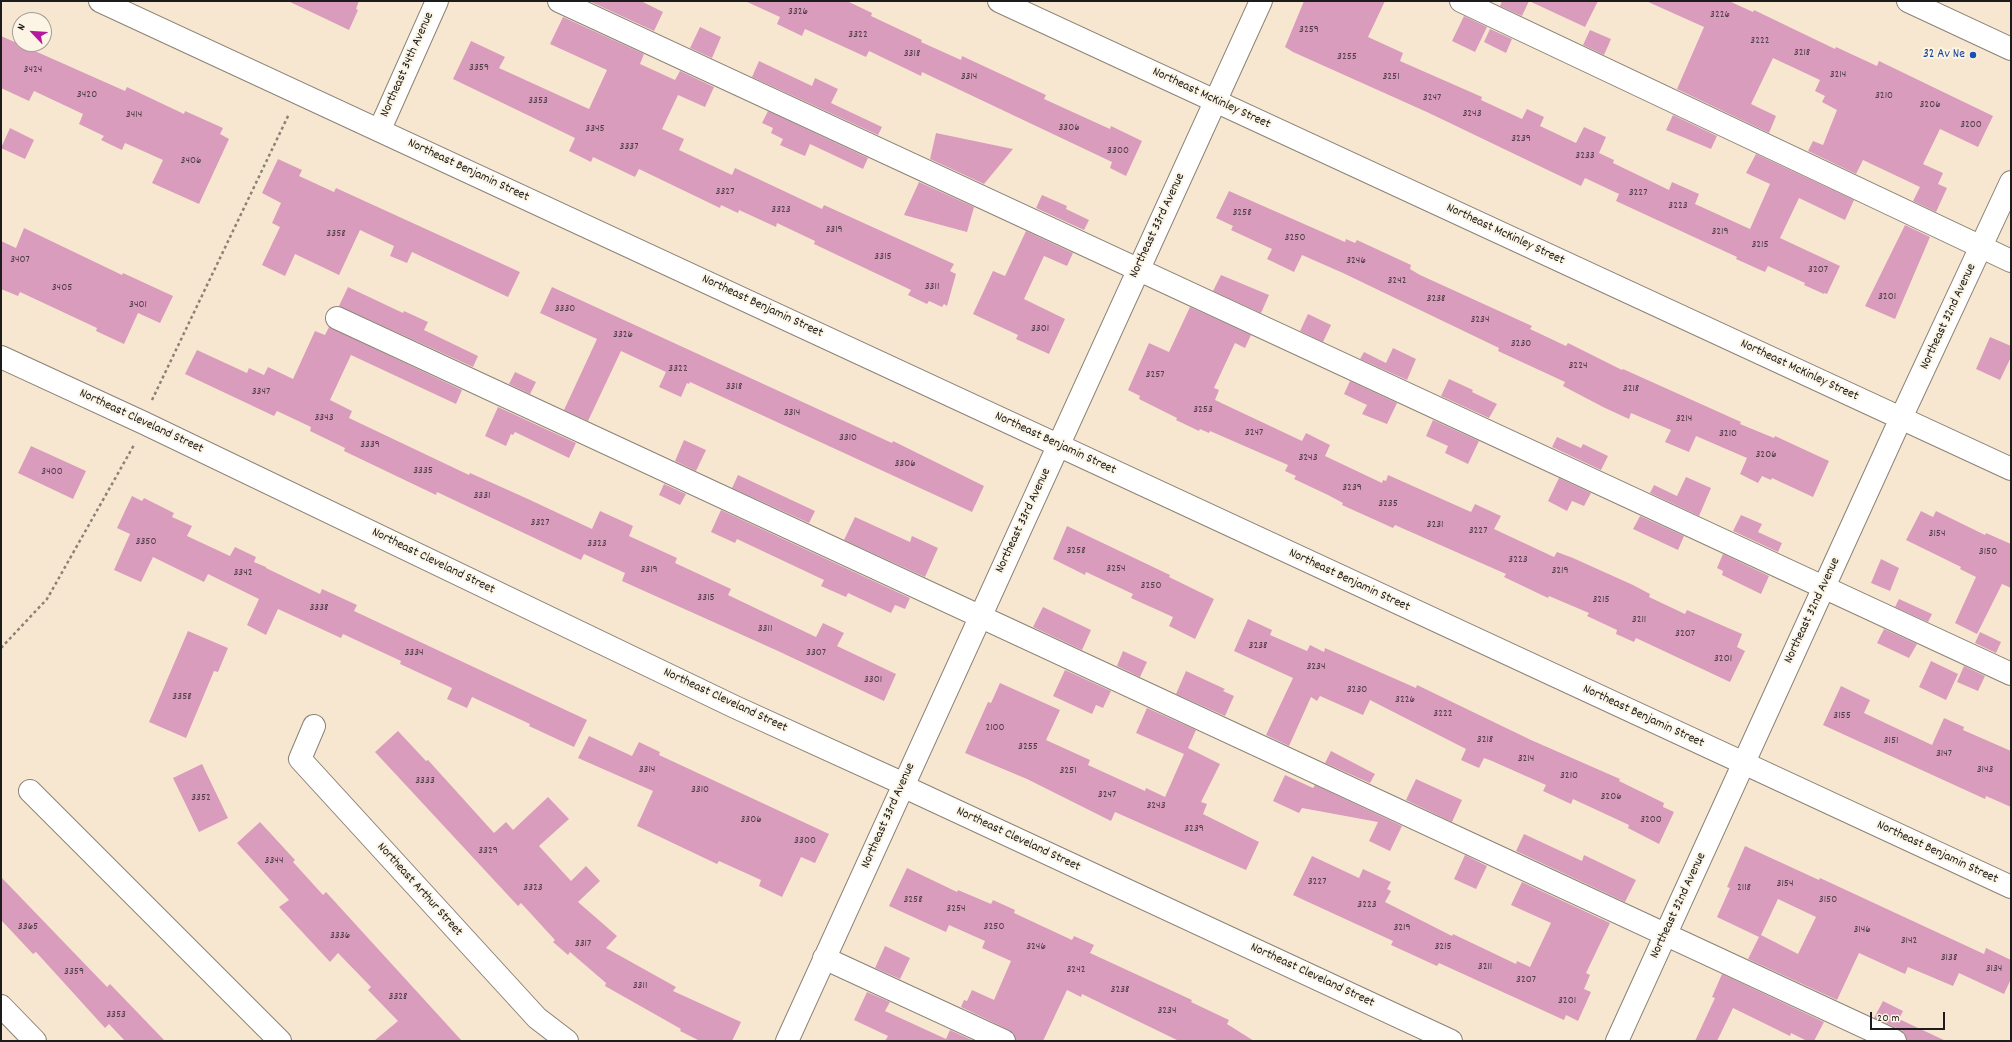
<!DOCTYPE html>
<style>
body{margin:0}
#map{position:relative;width:2012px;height:1042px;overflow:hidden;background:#f8e7d0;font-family:Dekko,sans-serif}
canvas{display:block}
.frame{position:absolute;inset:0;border:2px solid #1c1c1c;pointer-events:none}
.north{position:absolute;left:12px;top:12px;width:40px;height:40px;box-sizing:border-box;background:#fcf5e5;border:1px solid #a29e95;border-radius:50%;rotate:295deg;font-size:11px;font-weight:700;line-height:16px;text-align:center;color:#1c1c1c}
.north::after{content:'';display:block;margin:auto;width:14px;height:18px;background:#b5179e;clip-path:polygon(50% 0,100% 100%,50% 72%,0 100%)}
.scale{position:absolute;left:1870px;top:1012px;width:75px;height:18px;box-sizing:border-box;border:2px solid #1c1c1c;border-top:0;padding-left:5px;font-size:12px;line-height:14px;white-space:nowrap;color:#1c1c1c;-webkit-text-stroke:3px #fcf5e5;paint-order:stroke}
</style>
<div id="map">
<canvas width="2012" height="1042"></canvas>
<div class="frame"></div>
<div class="north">N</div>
<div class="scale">20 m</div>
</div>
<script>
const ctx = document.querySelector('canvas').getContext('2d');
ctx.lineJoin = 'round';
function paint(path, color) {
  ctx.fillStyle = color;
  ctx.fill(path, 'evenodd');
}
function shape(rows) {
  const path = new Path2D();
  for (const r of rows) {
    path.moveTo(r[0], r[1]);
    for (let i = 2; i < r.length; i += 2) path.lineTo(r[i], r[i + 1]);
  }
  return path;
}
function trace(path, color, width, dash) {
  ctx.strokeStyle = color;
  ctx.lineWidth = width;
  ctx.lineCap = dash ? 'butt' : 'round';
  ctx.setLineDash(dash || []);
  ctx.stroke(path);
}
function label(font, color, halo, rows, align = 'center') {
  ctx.font = font + ' Dekko,sans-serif';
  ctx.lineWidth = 4;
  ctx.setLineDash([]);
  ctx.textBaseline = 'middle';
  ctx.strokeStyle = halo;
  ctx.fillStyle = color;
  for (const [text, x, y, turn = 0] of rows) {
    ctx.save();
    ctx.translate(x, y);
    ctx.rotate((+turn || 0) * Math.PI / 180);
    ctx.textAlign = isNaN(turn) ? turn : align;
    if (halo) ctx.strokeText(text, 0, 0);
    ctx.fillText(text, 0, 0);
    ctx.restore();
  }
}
const building = shape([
 [288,1,359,1,356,9,358,10,349,30],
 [589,1,641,1,663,12,654,31],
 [745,1,847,1,872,13,871,16,922,40,921,42,961,60,962,56,1046,95,1044,99,1110,129,1111,126,1142,141,1126,176,1110,168,1112,162,922,72,921,76,869,51,866,57,805,29,802,36,777,24,780,17],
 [1304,1,1385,1,1368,37,1403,53,1400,61,1482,97,1481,100,1522,119,1527,109,1544,117,1540,126,1576,143,1584,127,1606,137,1599,153,1614,160,1613,163,1669,190,1672,182,1699,194,1695,204,1750,229,1770,184,1746,173,1756,154,1854,200,1845,220,1799,198,1780,238,1840,266,1827,294,1824,293,1824,294,1804,285,1805,283,1768,266,1765,272,1736,259,1737,257,1616,201,1619,194,1585,178,1581,186,1429,113,1293,52,1285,47],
 [1502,1,1529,1,1522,16,1500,6],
 [1529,1,1598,1,1585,27],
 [1646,1,1729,1,1753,12,1754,10,1835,49,1836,47,1877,66,1879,61,1993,116,1978,147,1940,129,1923,164,1943,173,1938,184,1947,188,1936,212,1913,201,1920,187,1863,160,1856,174,1808,151,1813,141,1823,145,1837,110,1822,102,1825,96,1815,91,1820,80,1773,58,1751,104,1776,116,1769,133,1677,89,1704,27],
 [1464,16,1487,27,1475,52,1452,41],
 [563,17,644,54,640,64,675,80,680,71,714,87,705,107,678,95,662,129,684,139,679,150,732,175,735,168,822,209,824,205,954,264,950,271,956,274,947,306,944,304,942,307,929,301,927,304,908,295,911,290,814,244,815,241,777,223,776,227,739,210,738,213,721,205,720,208,639,169,635,177,593,157,591,162,569,151,575,138,453,79,471,41,505,57,499,68,589,109,607,70,550,44],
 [700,27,721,37,712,58,690,48],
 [1490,29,1512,39,1506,53,1484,42],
 [1590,30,1611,39,1604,55,1583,45],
 [1,36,125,91,127,87,184,114,185,111,223,128,220,134,229,139,199,204,152,183,163,160,125,143,122,150,101,140,104,136,79,124,83,114,34,91,29,101,1,88],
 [759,61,812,86,815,78,838,89,831,103,882,127,878,135,752,77],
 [768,111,868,158,863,169,810,144,805,156,780,145,783,139,771,133,773,128,762,123],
 [1673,115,1717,136,1711,149,1666,130],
 [10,128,34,140,25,159,1,148],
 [936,133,1013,149,984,184,930,159],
 [278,159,302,170,299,176,334,192,336,188,520,272,508,297,412,252,407,263,390,256,394,246,360,230,339,275,295,254,285,276,262,265,280,227,272,223,281,203,262,193],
 [919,182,974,207,967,232,904,215],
 [1229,191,1345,242,1346,239,1355,243,1357,240,1411,265,1410,269,1420,275,1532,326,1530,329,1566,346,1568,343,1622,370,1623,369,1741,422,1740,424,1774,438,1775,436,1829,461,1813,497,1772,478,1771,480,1762,476,1758,483,1740,474,1747,458,1696,436,1689,452,1665,442,1671,430,1631,413,1629,419,1603,407,1563,386,1565,382,1498,351,1499,348,1343,273,1302,255,1294,272,1267,259,1272,249,1231,230,1233,226,1216,218],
 [1042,195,1067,206,1066,209,1089,220,1084,230,1036,208],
 [1905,225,1930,237,1895,319,1865,306],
 [24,228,122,275,123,273,173,296,160,323,138,313,124,344,96,331,97,328,20,292,18,296,1,289,1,241,16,248],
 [1026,231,1073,253,1067,266,1044,256,1024,299,1065,319,1049,354,1016,339,1018,335,973,314,993,271,1005,276],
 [1221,275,1269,295,1261,313,1213,291],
 [348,287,403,313,404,311,428,322,424,330,478,356,473,367,339,306],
 [552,287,892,443,893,441,984,486,972,512,690,382,689,384,687,383,681,397,659,387,666,372,621,351,588,421,564,410,597,339,540,313],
 [1190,307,1251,335,1245,348,1235,343,1214,388,1219,390,1215,400,1302,441,1306,433,1330,445,1325,456,1382,483,1383,480,1386,481,1388,475,1471,512,1475,504,1501,516,1494,529,1554,557,1557,552,1573,558,1633,585,1650,594,1649,597,1685,614,1687,610,1742,634,1737,647,1745,651,1730,682,1636,638,1634,642,1616,634,1617,630,1587,616,1589,613,1549,596,1548,598,1504,577,1506,574,1395,525,1393,528,1342,505,1343,503,1328,495,1294,479,1296,476,1285,471,1288,465,1210,431,1209,433,1200,429,1199,431,1176,420,1177,418,1139,399,1140,396,1128,390,1149,343,1169,352],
 [1308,314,1331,325,1323,342,1300,331],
 [329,327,462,390,456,404,351,355,330,400,352,411,349,418,469,475,470,473,528,499,592,529,600,511,633,526,629,536,677,558,675,563,731,589,728,595,816,637,823,623,844,633,837,646,896,674,884,701,778,651,622,581,625,573,584,554,581,560,437,492,436,495,344,451,345,448,310,431,311,427,277,411,274,416,185,374,197,350,247,373,249,368,264,375,268,367,293,379,315,331,325,335],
 [1990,337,2011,346,2011,357,2000,380,1976,369],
 [1393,348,1416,359,1407,380,1360,359,1364,352,1386,363],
 [515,372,536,382,530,394,509,384],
 [1449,379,1473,390,1472,392,1497,404,1489,418,1441,396],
 [1350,381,1397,403,1387,424,1362,414,1367,405,1344,394],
 [498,407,576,443,569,458,515,432,513,435,511,434,506,446,485,436],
 [1433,420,1479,441,1468,464,1445,453,1448,446,1426,436],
 [1557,437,1581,448,1583,444,1608,456,1601,470,1552,447],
 [684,440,706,450,696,471,675,461],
 [31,446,86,471,73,499,18,473],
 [738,475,815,511,809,523,732,488],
 [1686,477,1711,488,1699,516,1650,493,1654,485,1677,496],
 [1559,478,1591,493,1584,506,1572,501,1567,511,1548,501],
 [664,484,686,494,680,505,659,495],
 [132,496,142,501,144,498,174,513,172,517,192,526,187,536,230,556,235,547,256,557,254,562,266,567,266,568,320,594,322,589,357,605,354,611,587,720,574,747,529,726,530,724,472,697,467,708,447,699,452,688,400,664,401,661,343,634,341,638,278,609,266,635,247,625,259,599,208,574,204,582,153,557,141,582,114,570,130,534,117,528],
 [721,510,910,598,905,609,895,605,891,613,848,593,846,597,821,586,824,580,737,539,735,543,711,532],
 [1921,511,1933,517,1936,511,1985,535,1986,533,2011,544,2011,588,2002,584,1977,634,1955,623,1976,577,1960,569,1961,567,1906,540],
 [1741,515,1762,524,1758,532,1782,543,1778,552,1733,531],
 [1640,516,1684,536,1678,550,1633,529],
 [855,517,910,542,912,536,938,548,925,577,844,540],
 [1067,526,1170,575,1169,577,1214,599,1195,639,1169,626,1173,617,1131,598,1133,594,1086,572,1085,575,1053,559],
 [1723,554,1769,576,1761,594,1722,575,1723,571,1717,568],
 [1881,559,1899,568,1890,591,1871,583],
 [1899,599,1932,614,1928,622,1895,607],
 [1043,607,1091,630,1082,650,1033,627],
 [1248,619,1272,630,1270,635,1307,651,1310,645,1324,652,1325,648,1416,688,1417,685,1531,740,1620,779,1619,781,1664,803,1663,807,1674,812,1659,844,1628,828,1629,825,1573,799,1571,804,1543,791,1546,785,1492,761,1484,758,1479,768,1461,760,1466,749,1370,700,1363,715,1320,696,1317,701,1311,697,1289,746,1266,735,1293,678,1234,651],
 [1884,629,1917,644,1909,658,1877,643],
 [188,631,228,648,218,672,214,671,186,738,149,722],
 [1980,632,2001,642,1996,653,1975,643],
 [1123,651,1147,662,1140,677,1117,666],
 [1931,661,1958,674,1946,700,1919,687],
 [1964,666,1985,676,1978,691,1957,682],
 [1065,670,1111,691,1103,708,1096,705,1092,714,1053,696],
 [1186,671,1225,689,1223,691,1234,696,1225,716,1176,694],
 [1000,683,1060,710,1046,740,1090,760,1088,765,1145,791,1146,788,1165,797,1184,754,1136,733,1147,708,1196,730,1188,748,1220,764,1201,802,1207,804,1203,814,1259,842,1246,870,1115,812,1111,821,1027,779,965,753,988,702,991,703],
 [1841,686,1870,700,1864,713,1932,745,1944,718,1964,727,1963,730,2011,751,2011,807,1986,796,1985,799,1823,725],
 [398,731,426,761,428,760,494,833,506,822,513,830,548,797,569,819,539,846,571,881,586,866,600,881,578,902,617,936,606,948,676,987,673,991,741,1022,732,1041,700,1041,680,1031,681,1029,605,986,606,983,570,952,568,955,553,942,555,940,521,903,518,906,375,752],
 [589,736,632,756,639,742,660,752,659,755,829,834,815,863,801,857,782,897,759,886,761,880,719,861,717,864,637,826,653,791,578,758],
 [1331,751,1375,774,1370,783,1325,763],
 [202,764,228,818,199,832,173,778],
 [1285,775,1313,788,1315,785,1402,826,1390,851,1369,841,1378,822,1302,808,1299,813,1273,801],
 [1416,779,1462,800,1452,822,1406,800],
 [260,822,295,860,293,862,323,895,326,892,462,1041,374,1041,398,1021,368,990,371,987,338,953,330,962,279,907,289,900,237,843],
 [1524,834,1582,861,1584,855,1636,880,1625,902,1516,851],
 [1745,846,1819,880,1820,878,1984,954,1986,948,2011,960,2011,979,2004,994,1959,973,1953,986,1908,967,1905,974,1859,953,1837,1000,1748,959,1759,937,1717,917,1730,888,1727,887],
 [1778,899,1816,917,1798,954,1761,935],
 [1465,855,1487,866,1476,889,1454,879],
 [1312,856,1359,878,1363,869,1391,882,1387,889,1391,891,1385,902,1452,936,1453,934,1516,964,1517,961,1530,967,1551,923,1511,905,1522,882,1610,923,1586,973,1590,975,1584,989,1591,992,1578,1021,1566,1015,1564,1020,1439,963,1437,966,1391,945,1393,941,1293,895],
 [907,868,957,892,958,890,991,904,993,900,1015,910,1014,913,1072,940,1074,936,1094,945,1090,953,1192,1000,1191,1002,1229,1020,1227,1024,1254,1041,1179,1041,1082,994,1081,997,1067,990,1043,1041,1016,1041,1014,1034,1009,1030,961,1007,964,1000,967,1001,972,990,994,1000,1011,961,982,948,985,941,949,925,946,932,889,906],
 [1,877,107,987,110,984,165,1041,125,1041,109,1024,105,1028,36,952,33,954,1,920],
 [885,946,910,958,900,979,875,968],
 [1722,974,1824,1022,1814,1041,1807,1041,1791,1033,1790,1036,1733,1008,1717,1041,1695,1041,1715,998,1712,997],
 [867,992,890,1002,885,1011,946,1039,950,1030,974,1041,885,1041,888,1036,854,1020],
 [1883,1001,1903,1011,1899,1019,1946,1041,1907,1041,1905,1034,1901,1030,1874,1018]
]);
const path = shape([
 [152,400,289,114],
 [1,648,47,599,134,445]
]);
const minor = shape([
 [100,1,2011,887],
 [559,1,2011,674],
 [999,1,2011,469],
 [1461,1,2011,261],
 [1908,1,2011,49],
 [380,129,437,1],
 [337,318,1895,1041],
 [1,357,144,423,735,707,904,784,909,789,1451,1041],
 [314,726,300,759,537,1018,567,1041],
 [30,791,280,1041],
 [824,958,1004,1041],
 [1,1006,35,1041],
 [787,1041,1261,1],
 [1617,1041,1901,418,2011,182]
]);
const markers = [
 [1973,55,4,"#1a4fb4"]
];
const numberNames = [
 ["3326",798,12],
 ["3226",1720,15],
 ["3259",1309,30],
 ["3322",858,35],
 ["3222",1760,41],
 ["3218",1802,53],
 ["3318",912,54],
 ["3255",1347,57],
 ["3359",479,68],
 ["3424",33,70],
 ["3214",1838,75],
 ["3314",969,77],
 ["3251",1391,77],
 ["3420",87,95],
 ["3210",1884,96],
 ["3247",1432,98],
 ["3353",538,101],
 ["3206",1930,105],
 ["3243",1472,114],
 ["3414",134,115],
 ["3200",1971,125],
 ["3306",1069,128],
 ["3345",595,129],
 ["3239",1521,139],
 ["3337",629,147],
 ["3300",1118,151],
 ["3233",1585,156],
 ["3406",191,161],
 ["3327",725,192],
 ["3227",1638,193],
 ["3223",1678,206],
 ["3323",781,210],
 ["3258",1242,213],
 ["3319",834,230],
 ["3219",1720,232],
 ["3358",336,234],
 ["3250",1295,238],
 ["3215",1760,245],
 ["3315",883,257],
 ["3407",20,260],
 ["3246",1356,261],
 ["3207",1818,270],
 ["3242",1397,281],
 ["3311",932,287],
 ["3405",62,288],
 ["3201",1887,297],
 ["3238",1436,299],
 ["3401",138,305],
 ["3330",565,309],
 ["3234",1480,320],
 ["3301",1040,329],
 ["3326",623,335],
 ["3230",1521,344],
 ["3224",1578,366],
 ["3322",678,369],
 ["3257",1155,375],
 ["3318",734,387],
 ["3218",1631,389],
 ["3347",261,392],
 ["3253",1203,410],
 ["3314",792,413],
 ["3343",324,418],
 ["3214",1684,419],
 ["3247",1254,433],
 ["3210",1728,434],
 ["3310",848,438],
 ["3339",370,445],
 ["3206",1766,455],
 ["3243",1308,458],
 ["3306",905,464],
 ["3335",423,471],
 ["3400",52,472],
 ["3239",1352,488],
 ["3331",482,496],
 ["3235",1388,504],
 ["3327",540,523],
 ["3231",1435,525],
 ["3227",1478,531],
 ["3154",1937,534],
 ["3350",146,542],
 ["3323",597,544],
 ["3258",1076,551],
 ["3150",1988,552],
 ["3223",1518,560],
 ["3254",1116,569],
 ["3319",649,570],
 ["3219",1560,571],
 ["3342",243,573],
 ["3250",1151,586],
 ["3315",706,598],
 ["3215",1601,600],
 ["3338",319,608],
 ["3211",1639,620],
 ["3311",765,629],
 ["3207",1685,634],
 ["3238",1258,646],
 ["3334",414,653],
 ["3307",816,653],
 ["3201",1723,659],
 ["3234",1316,667],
 ["3301",873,680],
 ["3230",1357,690],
 ["3358",182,697],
 ["3226",1405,700],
 ["3222",1443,714],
 ["3155",1842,716],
 ["2100",995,728],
 ["3218",1485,740],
 ["3151",1891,741],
 ["3255",1028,747],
 ["3147",1944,754],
 ["3214",1526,759],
 ["3314",647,770],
 ["3143",1985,770],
 ["3251",1068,771],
 ["3210",1569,776],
 ["3333",425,781],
 ["3310",700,790],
 ["3247",1107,795],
 ["3206",1611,797],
 ["3352",201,798],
 ["3243",1156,806],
 ["3306",751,820],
 ["3200",1651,820],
 ["3239",1194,829],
 ["3300",805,841],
 ["3329",488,851],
 ["3344",274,861],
 ["3227",1317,882],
 ["3154",1785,884],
 ["3323",533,888],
 ["2118",1744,888],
 ["3258",913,900],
 ["3150",1828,900],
 ["3223",1367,905],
 ["3254",956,909],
 ["3365",28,927],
 ["3250",994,927],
 ["3219",1402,928],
 ["3146",1862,930],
 ["3336",340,936],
 ["3142",1909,941],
 ["3317",583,944],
 ["3246",1036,947],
 ["3215",1443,947],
 ["3138",1949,958],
 ["3211",1485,967],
 ["3134",1994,969],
 ["3242",1076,970],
 ["3359",74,972],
 ["3207",1526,980],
 ["3311",640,986],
 ["3238",1120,990],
 ["3328",398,997],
 ["3201",1567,1001],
 ["3234",1167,1011],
 ["3353",116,1015]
];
const transitNames = [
 ["32 Av Ne",1965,55]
];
const streetNames = [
 ["Northeast 34th Avenue",408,65,-66],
 ["Northeast McKinley Street",1211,99,25],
 ["Northeast Benjamin Street",468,171,25],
 ["Northeast 33rd Avenue",1158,226,-65],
 ["Northeast McKinley Street",1505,235,25],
 ["Northeast Benjamin Street",762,307,25],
 ["Northeast 32nd Avenue",1949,317,-65],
 ["Northeast McKinley Street",1799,371,25],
 ["Northeast Cleveland Street",141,422,25],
 ["Northeast Benjamin Street",1055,444,25],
 ["Northeast 33rd Avenue",1024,521,-65],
 ["Northeast Cleveland Street",433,562,26],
 ["Northeast Benjamin Street",1349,581,25],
 ["Northeast 32nd Avenue",1813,611,-65],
 ["Northeast Cleveland Street",725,701,25],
 ["Northeast Benjamin Street",1643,717,25],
 ["Northeast 33rd Avenue",889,816,-66],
 ["Northeast Cleveland Street",1018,840,25],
 ["Northeast Benjamin Street",1937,853,25],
 ["Northeast Arthur Street",419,890,48],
 ["Northeast 32nd Avenue",1679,906,-65],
 ["Northeast Cleveland Street",1312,976,25]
];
paint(building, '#da9cbd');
trace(minor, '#8a8276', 24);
trace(path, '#8a8276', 2.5, [3, 3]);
trace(minor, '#fff', 22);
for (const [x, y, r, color] of markers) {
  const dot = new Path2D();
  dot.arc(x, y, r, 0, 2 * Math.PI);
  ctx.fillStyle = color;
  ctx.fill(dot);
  trace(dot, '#fcf5e5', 1.5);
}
label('11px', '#4c3c44', null, numberNames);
label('13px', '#164399', '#fcf5e5', transitNames, 'right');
label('13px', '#1c1c1c', '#fcf5e5', streetNames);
</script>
